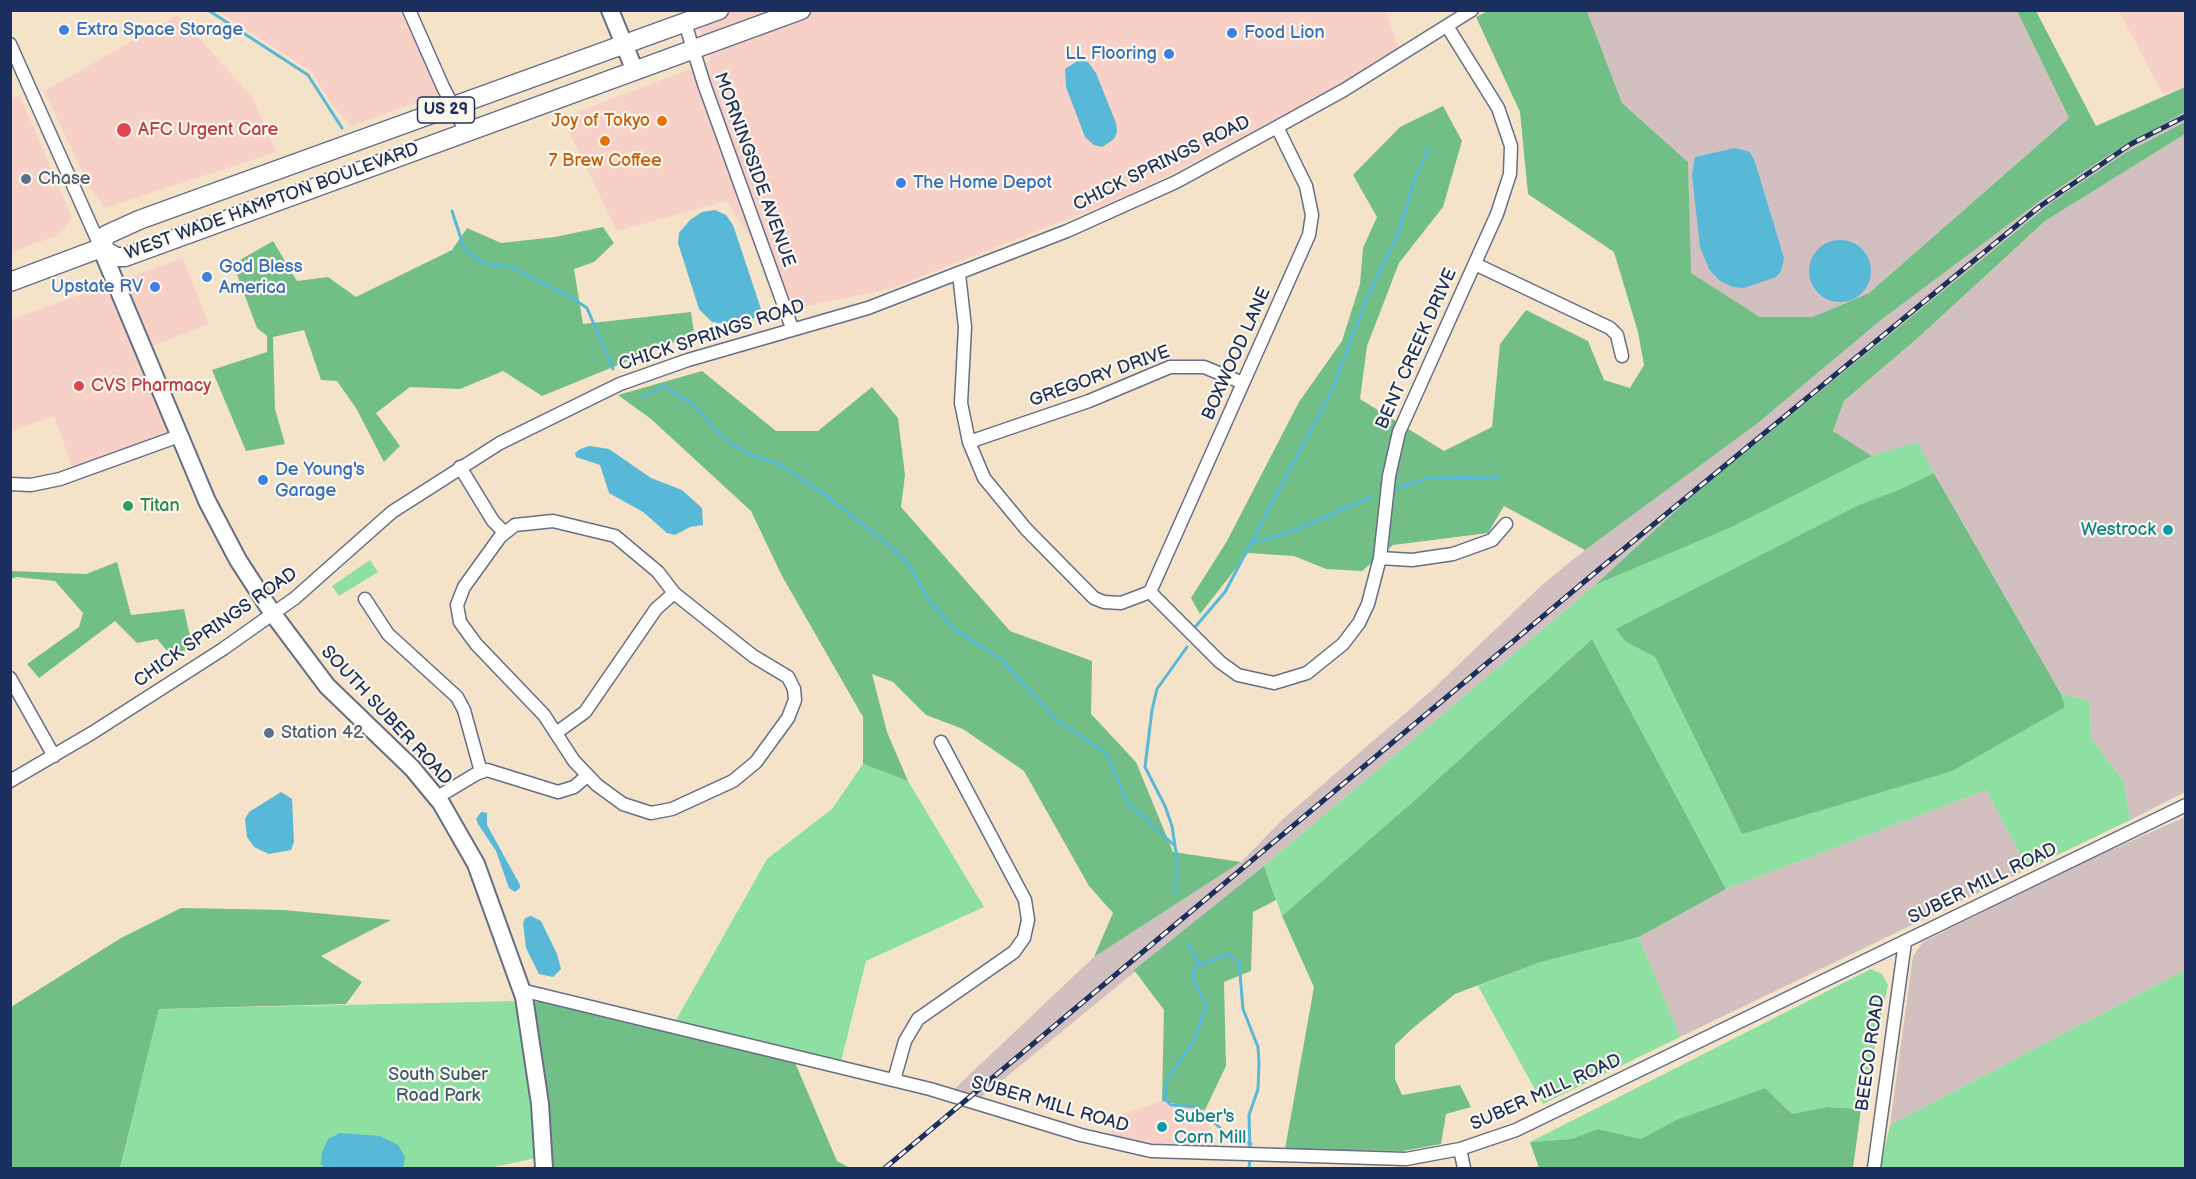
<!DOCTYPE html>
<style>
body{margin:0}
#map{position:relative;width:2196px;height:1179px;overflow:hidden;background:#f5e3c9;font-family:"Balsamiq Sans",sans-serif}
canvas{display:block}
.frame{position:absolute;inset:0;border:12px solid #1b2f5e;pointer-events:none}
</style>
<div id="map">
<canvas width="2196" height="1179"></canvas>
<div class="frame"></div>
</div>
<script>
const ctx = document.querySelector('canvas').getContext('2d');
ctx.lineJoin = 'round';
function paint(path, color) {
  ctx.fillStyle = color;
  ctx.fill(path, 'evenodd');
}
function shape(rows) {
  const path = new Path2D();
  for (const r of rows) {
    if (r.length === 3) {
      path.moveTo(r[0] + r[2], r[1]);
      path.arc(r[0], r[1], r[2], 0, 2 * Math.PI);
      continue;
    }
    path.moveTo(r[0], r[1]);
    for (let i = 2; i < r.length; i += 2) path.lineTo(r[i], r[i + 1]);
  }
  return path;
}
function trace(path, color, width, dash) {
  ctx.strokeStyle = color;
  ctx.lineWidth = width;
  ctx.lineCap = dash ? 'butt' : 'round';
  ctx.setLineDash(dash || []);
  ctx.stroke(path);
}
function label(font, color, halo, rows, align = 'center') {
  ctx.font = font + ' "Balsamiq Sans",sans-serif';
  ctx.lineWidth = 4.5;
  ctx.setLineDash([]);
  ctx.textBaseline = 'middle';
  ctx.strokeStyle = halo;
  ctx.fillStyle = color;
  for (const [text, x, y, turn = 0] of rows) {
    ctx.save();
    ctx.translate(x, y);
    ctx.rotate((+turn || 0) * Math.PI / 180);
    ctx.textAlign = isNaN(turn) ? turn : align;
    if (halo) ctx.strokeText(text, 0, 0);
    ctx.fillText(text, 0, 0);
    ctx.restore();
  }
}
const built = shape([
 [217,11,404,11,439,94,352,126,332,105,312,72],
 [692,11,1386,11,1400,53,1185,167,1111,202,892,288,798,308,726,201,617,231,562,118,711,61],
 [2119,11,2185,11,2185,87,2163,95],
 [178,15,253,98,276,152,105,208,90,188,44,91],
 [20,96,72,218,59,235,11,252,11,99],
 [183,258,209,324,144,349,179,440,76,479,54,416,11,431,10,320],
 [1162,1101,1205,1110,1218,1151,1176,1150,1110,1137,1114,1117]
]);
const industrial = shape([
 [1587,11,2017,11,2069,118,1869,293,1813,317,1760,317,1690,273,1688,162,1622,103],
 [2185,112,2185,122,2125,153,2051,203,1694,494,1595,585,1264,866,977,1101,951,1092,1094,957,1241,862,1284,818,1432,690,1543,584,1585,550,1758,423,1881,320,2044,198,2109,155],
 [2185,134,2185,792,2130,820,2124,782,2091,738,2090,701,2061,694,1917,443,1872,456,1833,431,1844,401,1920,336,2045,221],
 [1986,790,2028,869,1680,1037,1639,937,1726,889],
 [2185,817,2185,970,1890,1125,1913,956,1923,942,2084,862]
]);
const green = shape([
 [1917,442,1934,473,1896,491,1861,504,1626,642,1655,657,1742,834,2065,707,2061,694,2090,701,2091,738,2124,782,2130,820,2028,869,1986,790,1726,889,1592,639,1415,800,1282,916,1264,866,1595,585,1732,527,1872,456],
 [370,560,378,572,339,596,332,586],
 [863,764,908,781,984,907,866,961,840,1066,671,1029,767,859,832,809],
 [1639,937,1680,1037,1543,1104,1478,986,1541,962],
 [1871,969,1882,974,1888,985,1861,1109,1827,1107,1792,1114,1765,1088,1676,1120,1641,1139,1598,1129,1571,1139,1530,1142],
 [2185,970,2185,1168,1880,1168,1890,1125],
 [520,1001,541,1157,489,1168,120,1168,159,1009]
]);
const forest = shape([
 [1488,11,1587,11,1622,103,1688,162,1691,273,1760,317,1813,317,1869,293,2069,118,2017,11,2036,11,2096,126,2185,87,2185,112,2109,155,2044,198,1881,320,1758,423,1585,550,1504,506,1488,533,1393,545,1362,571,1326,569,1294,556,1248,553,1200,614,1191,598,1227,541,1299,402,1342,341,1360,284,1363,248,1377,217,1353,175,1400,127,1443,106,1462,141,1443,207,1399,263,1367,346,1360,399,1444,451,1492,427,1500,344,1526,310,1588,341,1604,380,1630,388,1644,365,1638,332,1614,252,1528,194,1520,112,1476,17],
 [2185,122,2185,134,2045,221,1920,336,1844,401,1833,431,1872,456,1732,527,1595,585,1694,494,2051,203,2125,153],
 [603,227,614,243,594,262,574,269,583,324,691,312,694,334,542,396,503,371,460,389,410,387,376,413,400,446,384,462,356,408,337,381,321,380,304,330,273,337,275,409,285,444,246,451,212,370,267,352,267,336,257,328,233,264,273,241,297,281,328,277,356,297,452,250,467,228,501,243,555,237],
 [702,371,776,431,818,431,872,387,898,418,905,475,901,507,1010,631,1092,661,1091,714,1136,762,1173,852,1241,862,1094,957,1113,913,1089,886,1024,771,963,729,926,715,893,682,872,674,887,732,908,781,863,764,863,717,782,576,751,511,651,419,618,395],
 [1934,473,2061,694,2065,707,1952,771,1742,834,1655,657,1626,642,1616,629,1861,504,1896,491],
 [117,562,131,615,184,609,193,650,168,652,157,639,137,643,115,621,39,678,27,664,79,627,83,613,55,581,16,577,11,579,11,571,86,574],
 [1592,639,1726,889,1639,937,1541,962,1455,994,1413,1028,1395,1045,1395,1079,1402,1095,1460,1085,1471,1107,1446,1114,1441,1144,1403,1151,1285,1149,1314,987,1282,916,1415,800],
 [1264,866,1276,900,1253,912,1251,971,1224,982,1226,1066,1205,1110,1162,1101,1164,1010,1134,970],
 [181,908,284,910,391,920,321,956,362,982,346,1004,159,1009,120,1168,11,1168,11,1007,121,938],
 [520,1001,555,1002,793,1058,837,1161,850,1168,546,1168],
 [1765,1088,1792,1114,1827,1107,1861,1109,1853,1168,1539,1168,1530,1142,1571,1139,1598,1129,1641,1139,1676,1120]
]);
const water = shape([
 [1079,60,1088,62,1096,73,1116,123,1117,132,1114,139,1102,147,1094,145,1085,137,1066,87,1065,69],
 [1735,148,1750,152,1755,162,1784,258,1781,271,1776,277,1744,288,1733,287,1720,281,1709,269,1700,247,1692,175,1695,157],
 [715,210,726,215,733,225,761,309,759,315,740,326,712,322,699,309,678,243,679,233,690,220,702,212],
 [1840,271,31],
 [590,446,609,449,651,478,682,490,702,508,703,525,690,527,675,535,667,533,643,512,609,493,600,465,576,457,575,453,580,449],
 [281,792,292,799,294,842,291,850,269,854,254,847,247,837,245,819,249,812],
 [481,812,487,813,487,825,520,885,520,888,515,892,509,888,496,851,478,824,476,819],
 [531,916,541,921,557,954,561,969,553,977,539,974,526,948,523,923,525,918],
 [340,1133,380,1136,398,1145,405,1157,403,1168,324,1168,321,1164,322,1152,328,1139]
]);
const stream = shape([
 [208,10,308,75,342,128],
 [452,211,464,248,483,264,512,267,572,298,587,308,613,369],
 [642,397,663,386,691,403,725,440,748,453,778,464,823,493,887,543,908,564,929,600,954,629,1002,660,1056,719,1107,754,1127,802,1175,846,1177,858,1176,892],
 [1395,489,1428,478,1499,477],
 [1252,543,1290,532,1371,497],
 [1196,626,1225,592,1330,394,1369,294,1399,232,1413,184,1429,148],
 [1175,846,1172,826,1165,806,1145,767,1152,710,1157,689,1187,647],
 [1188,943,1197,961,1203,964,1227,954,1239,962,1243,1009,1258,1047,1259,1062,1258,1089,1249,1115,1250,1151],
 [1197,961,1193,978,1206,1006,1194,1041,1167,1080,1165,1099,1171,1105,1197,1107,1228,1135,1251,1144],
 [1249,1168,1250,1158]
]);
const street = shape([
 [409,10,443,87,466,132],
 [685,23,704,84,792,328],
 [10,44,101,248],
 [1475,264,1610,328,1617,335,1622,356],
 [959,274,965,327,961,403,969,442,984,478,1026,529,1094,598,1104,602,1121,603,1150,592,1220,662,1238,675,1274,683,1307,673,1343,644,1359,623,1368,604,1380,558,1389,476,1399,432,1497,214,1510,174,1511,146,1498,108,1447,26],
 [969,442,1089,401,1170,367,1204,367,1243,383],
 [460,467,493,521,505,533],
 [10,484,31,485,60,479,179,436],
 [553,521,615,536,658,572,674,593,753,656,788,677,794,689,795,700,788,718,756,762,733,781,672,809,651,813,623,804,597,785,574,761,544,715,476,644,460,622,457,605,464,587,500,537,515,525,553,521],
 [1380,558,1412,560,1453,554,1492,540,1506,524],
 [1150,592,1309,235,1312,215,1306,186,1277,127],
 [365,599,388,634,457,697,464,710,481,772],
 [10,678,54,756],
 [556,733,585,712,656,609,674,593],
 [10,781,92,733,223,649,295,598,392,512,500,443,620,384,688,360,868,308,1067,231,1176,182,1277,127,1344,90,1472,10],
 [436,798,476,774,487,770,558,792,574,787,587,776],
 [521,990,930,1089,1081,1135,1151,1151,1406,1159,1460,1149,1516,1130,2186,805],
 [894,1080,905,1041,918,1019,1014,952,1024,938,1028,920,1025,900,941,742],
 [1460,1149,1464,1168],
 [1874,1168,1905,942]
]);
const secondary = shape([
 [610,10,635,71],
 [101,248,207,501,238,560,273,614,327,686,412,768,441,803,476,864,524,997,540,1104,544,1168]
]);
const primary = shape([
 [101,248,116,257,125,257,801,10],
 [101,248,106,235,139,220,719,10],
 [10,282,101,248]
]);
const rail = shape([
 [885,1168,1597,571,2039,207,2131,144,2186,116]
]);
const markers = [
 [64,30,6,"#3f7fe0"],
 [1232,33,6,"#3f7fe0"],
 [1169,54,6,"#3f7fe0"],
 [662,121,6,"#e8710a"],
 [124,130,8,"#e0444e"],
 [605,141,6,"#e8710a"],
 [26,179,6,"#5c6f8a"],
 [901,183,6,"#3f7fe0"],
 [207,277,6,"#3f7fe0"],
 [155,287,6,"#3f7fe0"],
 [79,386,6,"#e0444e"],
 [263,480,6,"#3f7fe0"],
 [128,506,6,"#2e9e5b"],
 [2168,530,6,"#0f9aa8"],
 [269,733,6,"#5c6f8a"],
 [1162,1127,6,"#0f9aa8"]
];
const shields = [
 [446,110,57]
];
const shieldNames = [
 ["US 29",446,110]
];
const shopNames = [
 ["Extra Space Storage",76,30],
 ["Food Lion",1244,33],
 ["LL Flooring",1157,54,"right"],
 ["The Home Depot",913,183],
 ["God Bless",219,267],
 ["America",219,288],
 ["Upstate RV",143,287,"right"],
 ["De Young's",275,470],
 ["Garage",275,491]
];
const foodNames = [
 ["Joy of Tokyo",650,121],
 ["7 Brew Coffee",605,161,"center"]
];
const healthNames = [
 ["AFC Urgent Care",138,130],
 ["CVS Pharmacy",91,386]
];
const streetNames = [
 ["CHICK SPRINGS ROAD",1162,164,-26],
 ["MORNINGSIDE AVENUE",754,170,70],
 ["WEST WADE HAMPTON BOULEVARD",272,202,-20],
 ["CHICK SPRINGS ROAD",712,336,-18],
 ["BENT CREEK DRIVE",1417,349,-66],
 ["BOXWOOD LANE",1237,354,-66],
 ["GREGORY DRIVE",1100,377,-20],
 ["CHICK SPRINGS ROAD",216,628,-35],
 ["SOUTH SUBER ROAD",386,716,47],
 ["SUBER MILL ROAD",1983,884,-26],
 ["BEECO ROAD",1871,1053,-82],
 ["SUBER MILL ROAD",1546,1093,-24],
 ["SUBER MILL ROAD",1050,1105,16]
];
const serviceNames = [
 ["Chase",38,179],
 ["Station 42",281,733]
];
const leisureNames = [
 ["Titan",140,506]
];
const cultureNames = [
 ["Westrock",2156,530],
 ["Suber's",1174,1117,"left"],
 ["Corn Mill",1174,1138,"left"]
];
const parkNames = [
 ["South Suber",438,1075],
 ["Road Park",438,1096]
];
paint(built, '#f7d1c8');
paint(industrial, '#d2bfc0');
paint(green, '#8de0a1');
paint(forest, '#72be87');
paint(water, '#58b8d7');
trace(stream, '#58b8d7', 3);
trace(street, '#676e83', 15);
trace(secondary, '#676e83', 20);
trace(primary, '#676e83', 21);
trace(street, '#fff', 12);
trace(secondary, '#fff', 16);
trace(primary, '#fff', 18);
trace(rail, '#1b2f5e', 5);
trace(rail, '#fbf7ec', 3, [9]);
for (const [x, y, r, color] of markers) {
  const dot = new Path2D();
  dot.arc(x, y, r, 0, 2 * Math.PI);
  ctx.fillStyle = color;
  ctx.fill(dot);
  trace(dot, '#fbf7ec', 2);
}
for (const [x, y, w] of shields) {
  const box = new Path2D();
  box.roundRect(x - w / 2, y - 13, w, 26, 4.5);
  ctx.fillStyle = '#fbf7ec';
  ctx.fill(box);
  trace(box, '#1b2f5e', 1.5);
}
label('bold 16px', '#1b2f5e', null, shieldNames);
label('18px', '#366cbe', '#fbf7ec', shopNames, 'left');
label('18px', '#c56008', '#fbf7ec', foodNames, 'right');
label('18px', '#be3a42', '#fbf7ec', healthNames, 'left');
label('18px', '#1b2f5e', '#fbf7ec', streetNames);
label('18px', '#4e5e75', '#fbf7ec', serviceNames, 'left');
label('18px', '#27864d', '#fbf7ec', leisureNames, 'left');
label('18px', '#0d838f', '#fbf7ec', cultureNames, 'right');
label('18px', '#385b6f', '#fbf7ec', parkNames);
</script>
